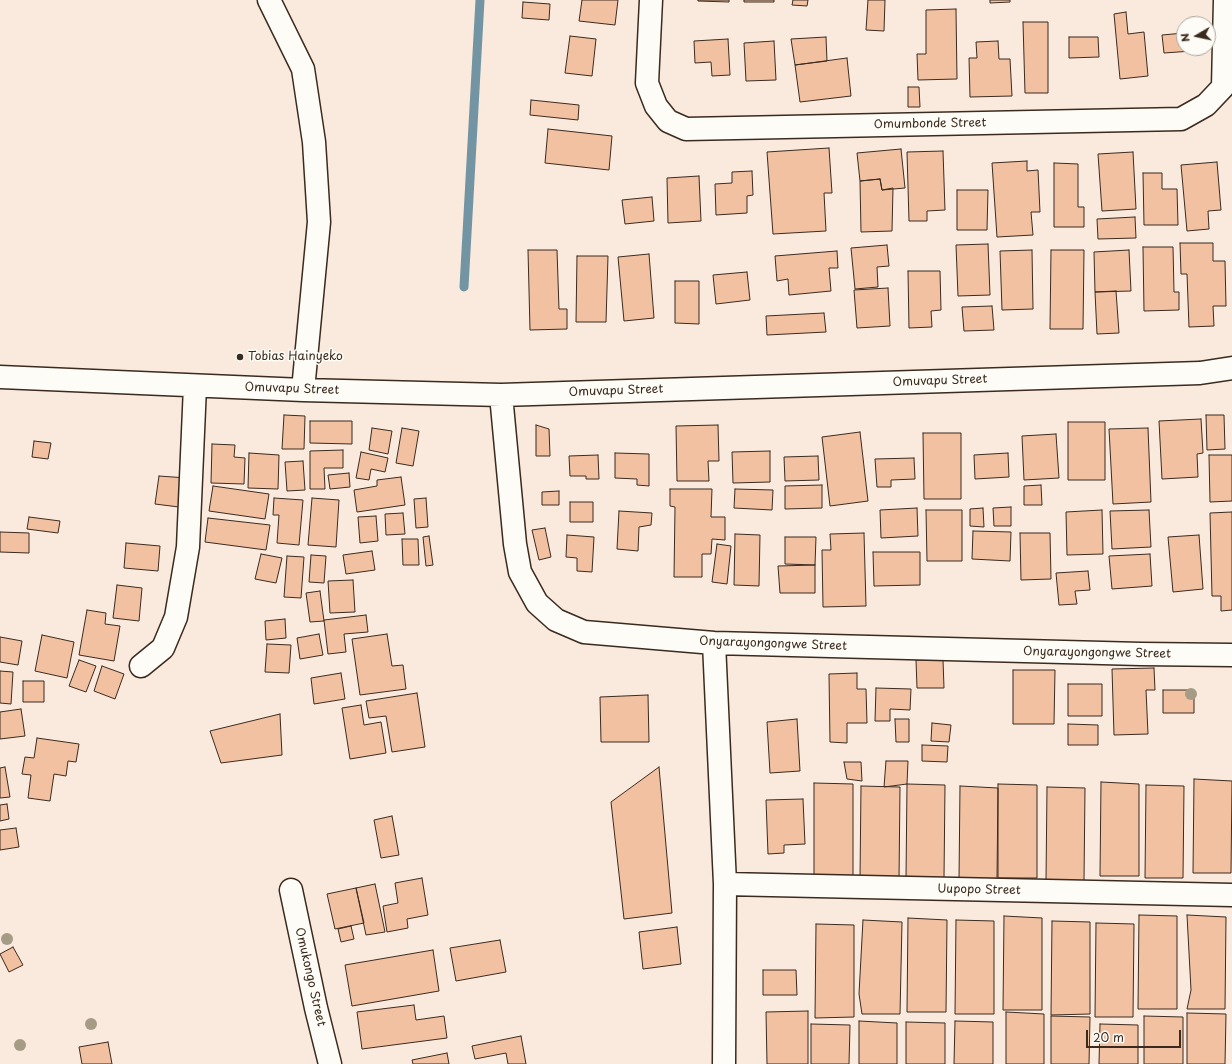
<!DOCTYPE html>
<style>
body{margin:0}
#map{position:relative;width:1232px;height:1064px;overflow:hidden;background:#faeade;font-family:"Playpen Sans",sans-serif}
canvas{display:block}
.north{position:absolute;left:1176px;top:16px;width:40px;height:40px;box-sizing:border-box;background:#fdfcf7;border:1px solid #afa8a0;border-radius:50%;rotate:261deg;font-size:11px;font-weight:700;line-height:16px;text-align:center;color:#3b2a1e}
.north::after{content:'';display:block;margin:auto;width:14px;height:18px;background:#3b2a1e;clip-path:polygon(50% 0,100% 100%,50% 72%,0 100%)}
.scale{position:absolute;left:1086px;top:1030px;width:95px;height:18px;box-sizing:border-box;border:2px solid #3b2a1e;border-top:0;padding-left:5px;font-size:12px;line-height:14px;white-space:nowrap;color:#3b2a1e;-webkit-text-stroke:3px #fdfcf7;paint-order:stroke}
</style>
<div id="map">
<canvas width="1232" height="1064"></canvas>
<div class="north">N</div>
<div class="scale">20 m</div>
</div>
<script>
const ctx = document.querySelector('canvas').getContext('2d');
ctx.lineJoin = 'round';
function shape(rows) {
  const path = new Path2D();
  for (const r of rows) {
    path.moveTo(r[0], r[1]);
    for (let i = 2; i < r.length; i += 2) path.lineTo(r[i], r[i + 1]);
  }
  return path;
}
function trace(path, color, width, dash) {
  ctx.strokeStyle = color;
  ctx.lineWidth = width;
  ctx.lineCap = dash ? 'butt' : 'round';
  ctx.setLineDash(dash || []);
  ctx.stroke(path);
}
function paint(path, color) {
  ctx.fillStyle = color;
  ctx.fill(path, 'evenodd');
}
function label(font, color, halo, rows, align = 'center') {
  ctx.font = font + ' "Playpen Sans",sans-serif';
  ctx.lineWidth = 3;
  ctx.setLineDash([]);
  ctx.textBaseline = 'middle';
  ctx.strokeStyle = halo;
  ctx.fillStyle = color;
  for (const [text, x, y, turn = 0] of rows) {
    ctx.save();
    ctx.translate(x, y);
    ctx.rotate((+turn || 0) * Math.PI / 180);
    ctx.textAlign = isNaN(turn) ? turn : align;
    if (halo) ctx.strokeText(text, 0, 0);
    ctx.fillText(text, 0, 0);
    ctx.restore();
  }
}
const stream = shape([
 [464,287,480,0]
]);
const building = shape([
 [582,0,618,0,615,25,579,21,582,0],
 [698,0,729,0,729,2,698,1,698,0],
 [744,0,774,0,774,2,744,2,744,0],
 [793,0,808,0,807,6,792,5,793,0],
 [868,0,885,0,884,31,866,30,868,0],
 [990,0,1010,0,1010,2,990,3,990,0],
 [523,2,550,4,549,20,522,18,523,2],
 [956,9,957,79,918,80,917,54,926,54,926,10,956,9],
 [1126,12,1128,34,1144,32,1148,76,1120,79,1114,14,1126,12],
 [1023,22,1048,22,1048,93,1025,93,1023,22],
 [1184,33,1184,48,1191,48,1192,51,1164,53,1162,35,1184,33],
 [570,36,596,39,592,76,565,73,570,36],
 [826,37,827,61,795,65,791,39,826,37],
 [1069,37,1098,37,1099,57,1069,58,1069,37],
 [728,39,730,75,712,76,711,62,695,63,694,41,728,39],
 [774,41,776,80,746,81,744,43,774,41],
 [998,41,999,59,1010,59,1012,96,970,97,969,58,977,58,976,42,998,41],
 [847,58,851,96,800,102,795,65,847,58],
 [908,87,919,87,920,107,908,107,908,87],
 [531,100,579,105,578,120,530,115,531,100],
 [548,129,612,136,609,170,545,163,548,129],
 [829,148,832,193,824,193,826,231,773,234,767,152,829,148],
 [901,149,905,188,882,190,880,179,860,181,857,153,901,149],
 [943,151,945,210,927,211,927,221,909,221,907,152,943,151],
 [1133,152,1136,209,1102,211,1098,154,1133,152],
 [1027,161,1027,171,1038,170,1040,212,1031,212,1033,235,997,237,992,163,1027,161],
 [1217,162,1221,210,1208,211,1209,229,1187,231,1181,165,1217,162],
 [1054,163,1078,164,1078,207,1084,207,1084,227,1054,227,1054,163],
 [752,171,753,195,747,196,747,213,716,215,715,184,732,183,732,172,752,171],
 [1143,173,1162,173,1162,189,1177,189,1178,225,1144,225,1143,173],
 [699,176,701,221,668,223,667,178,699,176],
 [880,179,882,190,893,188,892,231,861,232,860,181,880,179],
 [957,190,988,190,987,230,957,230,957,190],
 [652,197,654,221,625,224,622,200,652,197],
 [1135,217,1136,238,1098,239,1097,219,1135,217],
 [1180,243,1213,243,1213,261,1225,261,1226,306,1213,306,1214,326,1189,327,1187,274,1181,274,1180,243],
 [988,244,990,295,958,296,956,245,988,244],
 [887,245,889,266,877,267,878,287,855,289,851,248,887,245],
 [1143,247,1173,247,1174,292,1179,292,1179,310,1144,311,1143,247],
 [528,250,557,250,559,309,567,309,567,329,530,330,528,250],
 [1032,250,1033,309,1002,310,1000,251,1032,250],
 [1051,250,1084,250,1083,329,1050,329,1051,250],
 [1129,250,1131,291,1095,292,1094,252,1129,250],
 [837,251,838,268,829,268,831,291,789,295,788,279,777,281,775,256,837,251],
 [649,254,654,318,624,321,618,257,649,254],
 [577,256,608,256,606,322,576,322,577,256],
 [908,271,940,271,941,310,931,311,932,327,909,328,908,271],
 [747,272,750,300,716,304,713,275,747,272],
 [675,281,699,281,699,324,675,323,675,281],
 [888,288,890,326,857,328,854,290,888,288],
 [1116,291,1119,333,1097,334,1095,292,1116,291],
 [992,306,994,330,964,331,962,307,992,306],
 [824,313,826,332,767,335,766,316,824,313],
 [284,415,305,416,304,449,282,449,284,415],
 [1206,415,1224,415,1225,449,1207,450,1206,415],
 [1201,419,1203,453,1197,454,1198,477,1162,479,1159,421,1201,419],
 [310,421,352,421,352,444,310,443,310,421],
 [1068,422,1105,422,1105,480,1068,480,1068,422],
 [536,425,549,429,550,456,536,456,536,425],
 [718,425,719,461,708,461,709,481,677,481,676,426,718,425],
 [372,428,392,431,388,454,369,450,372,428],
 [402,428,419,431,413,466,396,463,402,428],
 [1148,428,1151,502,1113,504,1109,429,1148,428],
 [860,432,868,501,830,506,822,437,860,432],
 [923,433,961,433,961,499,924,499,923,433],
 [1056,434,1059,478,1024,480,1022,436,1056,434],
 [34,441,51,443,48,459,32,457,34,441],
 [212,444,235,445,234,457,245,458,244,484,211,483,212,444],
 [343,450,343,468,324,468,325,489,310,489,310,451,343,450],
 [770,451,770,482,733,483,732,452,770,451],
 [361,452,388,458,385,472,371,469,369,480,356,478,361,452],
 [249,453,279,455,278,489,248,488,249,453],
 [615,453,649,454,649,486,637,485,637,479,615,478,615,453],
 [1008,453,1009,477,975,479,974,455,1008,453],
 [598,455,599,479,586,479,586,476,570,476,569,456,598,455],
 [1209,455,1232,455,1232,501,1210,502,1209,455],
 [818,456,819,480,785,481,784,457,818,456],
 [914,458,915,479,891,480,891,487,877,487,875,459,914,458],
 [303,461,305,490,287,491,285,462,303,461],
 [349,473,350,487,330,489,328,475,349,473],
 [159,476,187,478,179,507,155,504,159,476],
 [401,477,405,505,357,512,354,490,377,486,377,480,401,477],
 [822,485,822,508,785,509,785,486,822,485],
 [1041,485,1042,505,1024,505,1024,486,1041,485],
 [213,486,269,494,265,519,209,511,213,486],
 [670,489,712,489,711,517,725,517,725,540,712,539,711,554,702,554,702,577,674,577,675,507,670,506,670,489],
 [735,489,773,490,772,510,734,508,735,489],
 [559,491,559,505,542,505,542,492,559,491],
 [274,498,303,500,299,545,277,543,279,515,273,515,274,498],
 [312,498,339,500,336,547,308,545,312,498],
 [426,498,428,527,416,528,414,499,426,498],
 [570,502,593,502,593,522,570,522,570,502],
 [1011,507,1011,526,994,526,993,508,1011,507],
 [917,508,918,536,881,538,880,510,917,508],
 [983,508,984,527,970,526,970,509,983,508],
 [926,510,962,510,962,561,927,561,926,510],
 [1102,510,1103,554,1067,555,1066,512,1102,510],
 [1149,510,1151,547,1112,549,1110,511,1149,510],
 [619,511,652,513,651,525,639,527,638,551,617,549,619,511],
 [1232,512,1232,610,1221,611,1221,596,1212,596,1210,513,1232,512],
 [403,513,405,534,386,535,385,514,403,513],
 [376,516,378,541,360,543,358,517,376,516],
 [29,517,60,521,58,533,27,529,29,517],
 [208,518,270,525,266,550,205,542,208,518],
 [545,528,551,557,539,560,532,530,545,528],
 [973,531,1011,532,1010,561,972,559,973,531],
 [0,532,29,533,29,553,0,552,0,532],
 [864,533,866,606,823,607,822,550,831,550,830,534,864,533],
 [1020,533,1050,533,1051,579,1021,580,1020,533],
 [735,534,760,535,759,586,734,585,735,534],
 [567,535,594,537,592,572,577,571,577,558,566,557,567,535],
 [1199,535,1203,589,1173,592,1168,537,1199,535],
 [429,536,433,565,426,566,423,537,429,536],
 [785,537,816,537,815,565,785,564,785,537],
 [402,539,418,539,419,565,403,565,402,539],
 [126,543,160,546,158,571,124,568,126,543],
 [717,544,731,546,727,584,712,582,717,544],
 [372,551,375,570,346,574,343,555,372,551],
 [873,552,920,552,920,585,874,586,873,552],
 [261,554,282,558,276,583,255,579,261,554],
 [1150,554,1152,586,1112,589,1109,556,1150,554],
 [311,555,326,556,324,583,309,582,311,555],
 [287,556,304,557,301,598,284,597,287,556],
 [815,565,815,593,780,593,778,566,815,565],
 [1088,571,1090,590,1075,591,1077,604,1059,605,1056,573,1088,571],
 [353,580,355,612,330,613,328,581,353,580],
 [117,585,142,588,139,621,113,618,117,585],
 [320,591,324,621,310,622,306,593,320,591],
 [87,610,106,613,105,624,120,626,114,661,79,655,87,610],
 [366,615,368,632,344,634,346,652,328,654,324,620,366,615],
 [285,619,286,638,266,640,265,621,285,619],
 [319,634,323,655,300,659,297,638,319,634],
 [387,634,392,666,403,665,406,689,360,695,352,639,387,634],
 [42,635,74,642,67,678,35,671,42,635],
 [0,637,22,641,18,665,0,662,0,637],
 [267,644,291,645,289,673,265,672,267,644],
 [79,660,96,666,86,692,69,686,79,660],
 [916,660,943,660,944,688,917,688,916,660],
 [102,666,124,674,115,699,94,691,102,666],
 [1154,668,1155,690,1146,690,1148,734,1114,735,1112,669,1154,668],
 [1013,670,1055,670,1054,724,1013,724,1013,670],
 [0,671,13,672,11,704,0,703,0,671],
 [341,673,345,699,314,704,311,678,341,673],
 [857,673,857,689,866,689,867,723,847,723,847,743,830,742,829,674,857,673],
 [23,681,44,681,44,702,23,702,23,681],
 [1068,684,1102,684,1102,716,1068,716,1068,684],
 [876,688,911,689,910,710,890,709,890,721,875,721,876,688],
 [1163,690,1194,690,1194,713,1163,713,1163,690],
 [417,693,425,747,392,752,386,716,369,718,366,701,417,693],
 [648,695,649,742,601,742,600,697,648,695],
 [361,705,364,725,381,722,386,753,350,759,342,708,361,705],
 [21,709,25,736,0,739,0,712,21,709],
 [280,714,282,755,221,763,210,731,280,714],
 [797,719,800,771,770,773,767,722,797,719],
 [895,719,909,719,909,742,896,742,895,719],
 [932,723,951,725,949,742,931,741,932,723],
 [1068,724,1098,725,1098,745,1068,745,1068,724],
 [37,738,79,744,76,762,68,761,66,776,54,774,50,801,28,798,31,775,22,774,25,757,34,758,37,738],
 [922,745,948,746,947,762,922,761,922,745],
 [886,761,908,761,907,784,884,787,886,761],
 [844,762,861,762,862,781,847,779,844,762],
 [5,767,10,797,0,798,0,768,5,767],
 [659,767,672,913,624,919,611,802,659,767],
 [1194,779,1232,781,1231,873,1193,873,1194,779],
 [1101,782,1139,784,1139,876,1100,876,1101,782],
 [814,783,853,784,853,877,814,876,814,783],
 [907,784,945,785,944,878,906,878,907,784],
 [998,784,1037,785,1037,878,998,878,998,784],
 [1146,785,1184,786,1183,878,1145,878,1146,785],
 [861,786,900,787,899,880,860,879,861,786],
 [960,786,998,788,997,880,959,880,960,786],
 [1047,787,1085,788,1084,881,1046,881,1047,787],
 [803,799,805,844,784,845,784,853,768,854,766,800,803,799],
 [7,804,9,819,0,821,0,805,7,804],
 [392,816,399,855,381,858,374,820,392,816],
 [16,828,19,847,0,850,0,830,16,828],
 [422,878,428,915,407,919,408,928,387,932,383,906,398,903,395,883,422,878],
 [375,884,385,932,366,935,356,888,375,884],
 [356,888,364,923,335,929,327,894,356,888],
 [1139,915,1177,916,1177,1009,1138,1009,1139,915],
 [1187,915,1226,917,1225,1009,1187,1009,1191,990,1187,915],
 [1004,916,1042,918,1042,1010,1003,1010,1004,916],
 [908,918,947,920,946,1012,907,1012,908,918],
 [863,920,902,922,900,1014,862,1014,859,994,863,920],
 [956,920,994,921,994,1014,955,1014,956,920],
 [1052,921,1090,922,1090,1014,1051,1015,1052,921],
 [1096,923,1134,924,1133,1017,1095,1017,1096,923],
 [816,924,854,925,854,1017,815,1018,816,924],
 [351,926,354,939,341,942,338,929,351,926],
 [677,927,681,964,643,969,639,932,677,927],
 [500,940,506,972,456,981,450,948,500,940],
 [13,947,23,965,9,972,0,954,13,947],
 [433,950,439,991,352,1006,345,965,433,950],
 [763,970,796,970,797,995,763,995,763,970],
 [414,1005,416,1020,444,1016,447,1038,362,1049,357,1012,414,1005],
 [808,1011,808,1064,767,1064,766,1012,808,1011],
 [1006,1012,1044,1014,1044,1064,1006,1064,1006,1012],
 [1187,1013,1226,1014,1225,1064,1187,1064,1187,1013],
 [1051,1016,1090,1017,1089,1064,1051,1064,1051,1016],
 [1144,1016,1183,1017,1183,1064,1144,1064,1144,1016],
 [859,1021,897,1023,897,1064,859,1064,859,1021],
 [955,1021,993,1022,993,1064,954,1064,955,1021],
 [906,1022,945,1023,945,1064,906,1064,906,1022],
 [811,1024,850,1025,849,1064,811,1064,811,1024],
 [1100,1024,1138,1025,1138,1064,1099,1064,1100,1024],
 [521,1036,526,1064,508,1064,506,1053,475,1059,472,1046,521,1036],
 [108,1042,112,1064,82,1064,79,1047,108,1042],
 [447,1053,449,1064,413,1064,412,1060,447,1053]
]);
const minor = shape([
 [269,0,303,69,314,142,319,222,303,390],
 [651,0,647,83,656,106,668,121,686,129,1181,119,1206,105,1223,87,1225,0],
 [0,377,303,390,501,395,1200,373,1232,368],
 [501,395,515,544,520,572,537,603,556,620,584,632,714,643,1141,654,1232,655],
 [714,643,725,884,724,1064],
 [141,666,163,648,176,617,188,547,195,386],
 [725,884,1232,895],
 [291,890,316,1008,330,1064]
]);
const trees = [
 [1191,694],
 [7,939],
 [91,1024],
 [20,1045]
];
const markers = [
 [240,357,4,"#3b2a1e"]
];
const streetNames = [
 ["Omumbonde Street",930,124,-1],
 ["Omuvapu Street",940,381,-2],
 ["Omuvapu Street",292,389,2],
 ["Omuvapu Street",616,391,-2],
 ["Onyarayongongwe Street",773,644,2],
 ["Onyarayongongwe Street",1097,653,1],
 ["Uupopo Street",979,890,1],
 ["Omukongo Street",310,977,77]
];
const poiNames = [
 ["Tobias Hainyeko",248,357]
];
trace(stream, '#7394a2', 9);
paint(building, '#f2c1a2');
trace(building, '#3b2a1e', 1);
trace(minor, '#3b2a1e', 25);
trace(minor, '#fdfcf7', 22);
ctx.fillStyle = '#a69c86';
for (const [x, y] of trees) {
  ctx.beginPath();
  ctx.arc(x, y, 6, 0, 2 * Math.PI);
  ctx.fill();
}
for (const [x, y, r, color] of markers) {
  const dot = new Path2D();
  dot.arc(x, y, r, 0, 2 * Math.PI);
  ctx.fillStyle = color;
  ctx.fill(dot);
  trace(dot, '#fdfcf7', 1.5);
}
label('12px', '#3b2a1e', '#fdfcf7', streetNames);
label('12px', '#3b2a1e', '#fdfcf7', poiNames, 'left');
</script>
